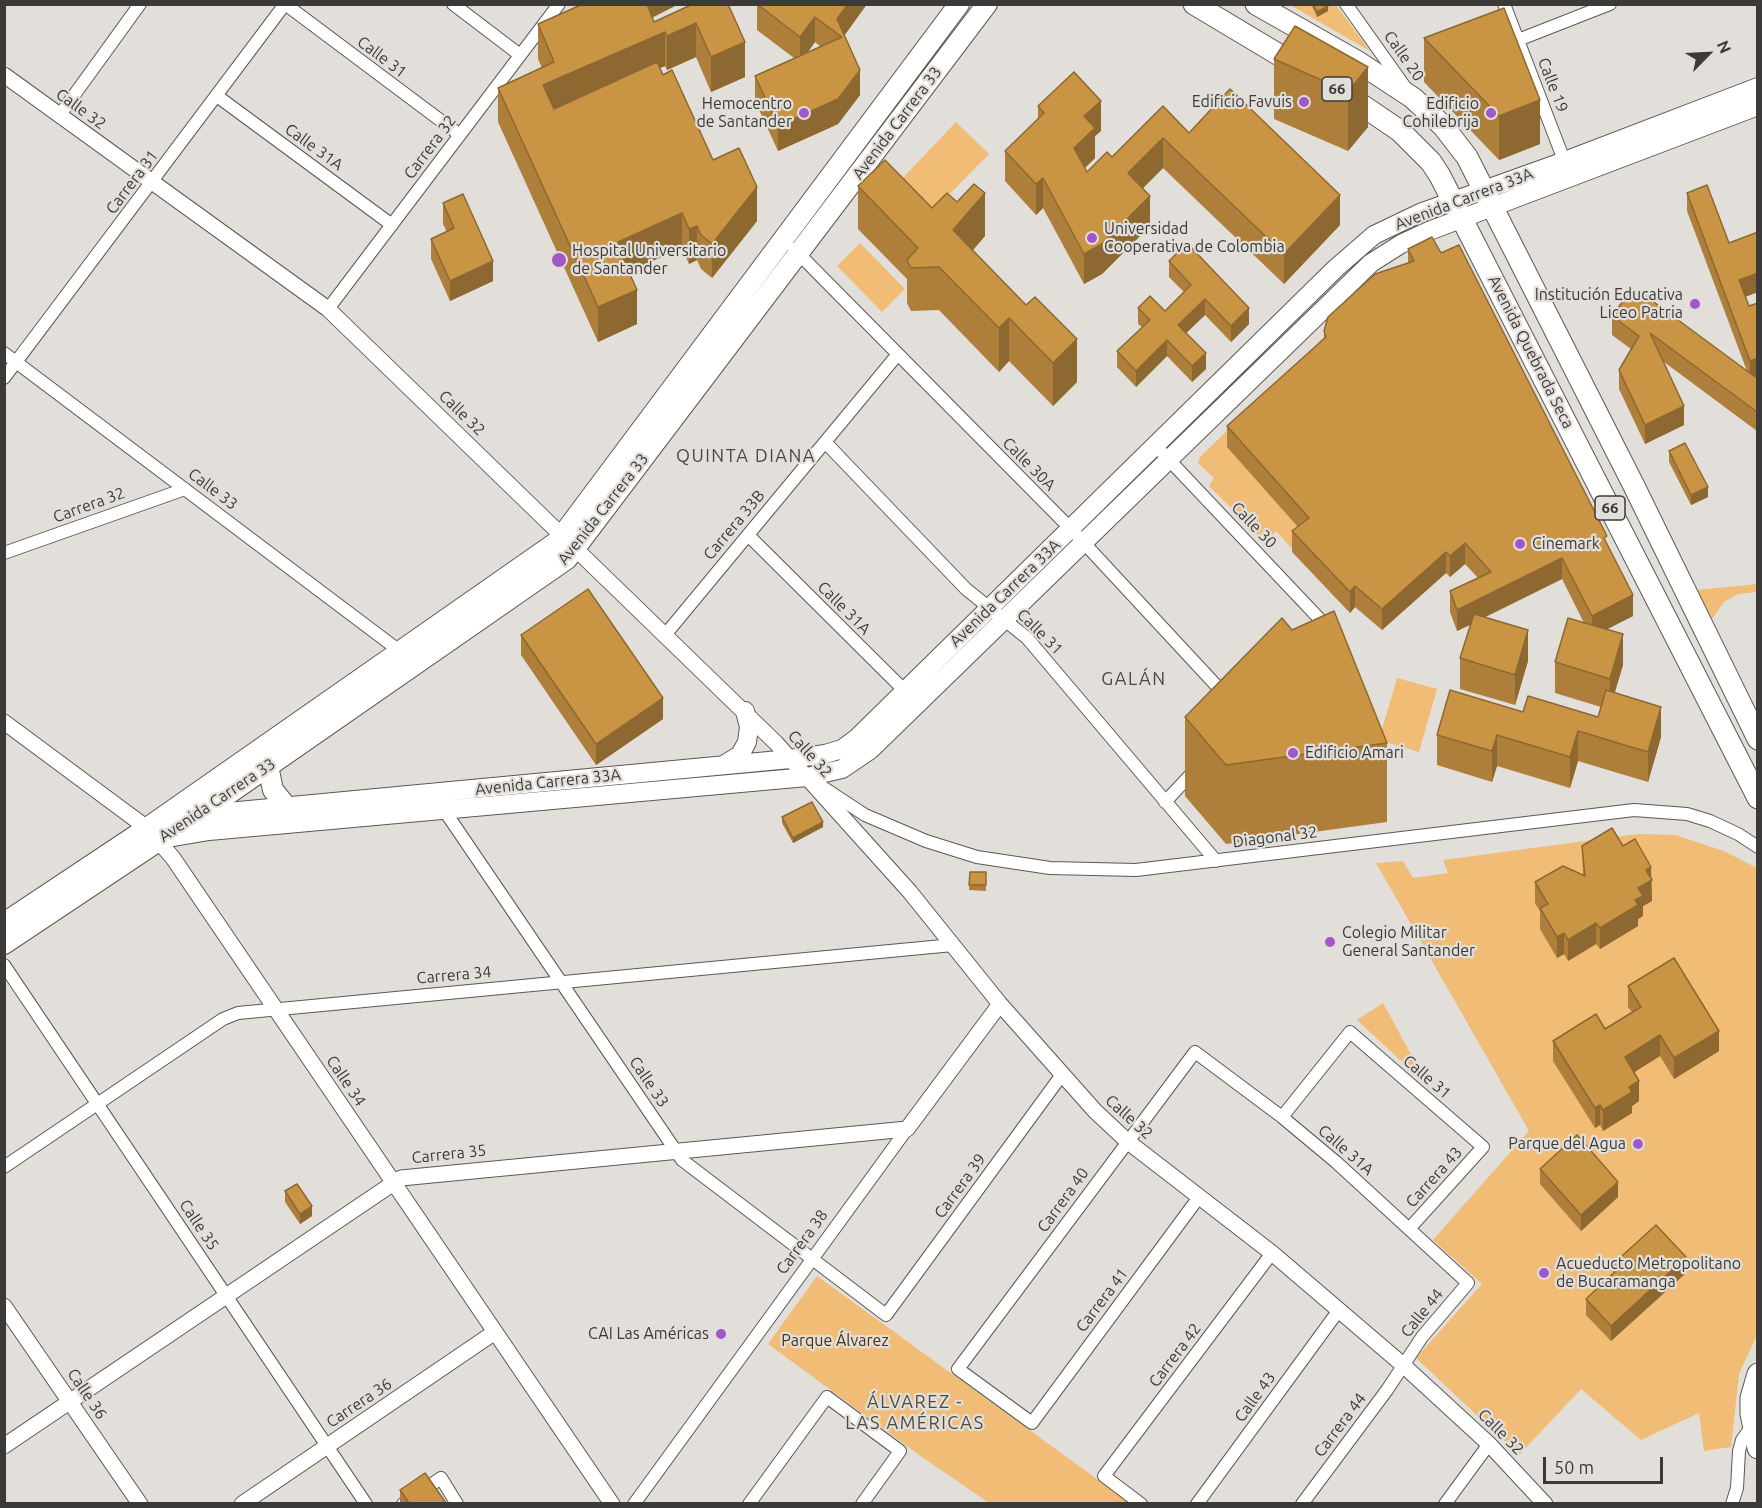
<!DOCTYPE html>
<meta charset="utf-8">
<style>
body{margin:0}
#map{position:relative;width:1762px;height:1508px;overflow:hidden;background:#e2ded9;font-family:Ubuntu,sans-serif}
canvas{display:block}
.frame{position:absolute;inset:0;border:6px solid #3c3a38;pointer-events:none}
.north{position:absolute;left:1678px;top:24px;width:60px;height:60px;-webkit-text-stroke:4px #e2ded9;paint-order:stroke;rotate:66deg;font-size:16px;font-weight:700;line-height:24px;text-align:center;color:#3c3a38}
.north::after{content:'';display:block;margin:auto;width:21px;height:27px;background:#3c3a38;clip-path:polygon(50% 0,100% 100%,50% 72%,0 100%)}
.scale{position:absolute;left:1543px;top:1457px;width:120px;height:27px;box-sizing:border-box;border:3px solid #3c3a38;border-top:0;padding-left:8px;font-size:18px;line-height:21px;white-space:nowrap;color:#3c3a38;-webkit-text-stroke:4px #e2ded9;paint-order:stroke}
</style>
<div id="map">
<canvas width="1762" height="1508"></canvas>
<div class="frame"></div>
<div class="north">N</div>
<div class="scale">50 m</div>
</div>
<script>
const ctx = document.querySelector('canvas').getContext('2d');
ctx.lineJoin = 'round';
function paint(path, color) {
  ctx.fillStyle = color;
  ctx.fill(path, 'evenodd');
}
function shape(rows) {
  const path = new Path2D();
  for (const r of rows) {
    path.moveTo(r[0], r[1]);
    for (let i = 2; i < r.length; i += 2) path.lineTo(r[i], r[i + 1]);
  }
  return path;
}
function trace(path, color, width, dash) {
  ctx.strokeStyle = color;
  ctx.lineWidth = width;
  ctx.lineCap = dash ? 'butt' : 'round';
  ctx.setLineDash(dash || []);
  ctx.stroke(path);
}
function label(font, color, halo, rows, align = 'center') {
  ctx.font = font + ' Ubuntu,sans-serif';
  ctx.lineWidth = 4.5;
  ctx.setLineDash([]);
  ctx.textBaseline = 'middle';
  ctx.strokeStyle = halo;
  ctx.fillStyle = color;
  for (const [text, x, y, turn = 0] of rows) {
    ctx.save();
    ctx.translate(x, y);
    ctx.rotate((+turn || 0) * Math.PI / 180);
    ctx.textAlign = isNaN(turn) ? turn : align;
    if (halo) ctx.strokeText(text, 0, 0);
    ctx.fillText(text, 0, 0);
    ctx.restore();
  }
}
const green = shape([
 [1290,5,1336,5,1370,51],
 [956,122,989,154,929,215,897,184],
 [860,243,905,289,882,312,837,266],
 [1358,301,1309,539,1295,552,1276,531,1266,543,1209,486,1214,478,1198,463,1200,457,1313,348],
 [1757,584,1757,592,1738,594,1724,602,1712,619,1697,590],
 [1397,678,1437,689,1419,752,1379,740],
 [1638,834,1675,835,1724,851,1757,868,1758,1333,1739,1374,1731,1447,1704,1451,1699,1413,1641,1440,1581,1389,1519,1455,1416,1358,1482,1284,1433,1240,1529,1131,1376,863,1403,861,1413,878,1448,873,1443,860],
 [1383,1003,1428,1086,1357,1020],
 [817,1276,1130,1503,989,1503,922,1457,768,1344]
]);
const minor = shape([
 [285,4,460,135],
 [453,4,520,55],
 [1346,4,1405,87],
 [1504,4,1567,168],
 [1518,40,1610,4],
 [217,96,392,225],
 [59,116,140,4],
 [794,249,1071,529,1226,696],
 [328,309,559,4],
 [4,353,401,652],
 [4,378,285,4],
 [825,442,966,589,1027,638,1216,861],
 [1155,445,1329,629],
 [748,535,910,696],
 [4,553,185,489],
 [665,635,898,354],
 [818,784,865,815,926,841,977,857,1050,868,1136,870,1634,810,1687,814,1710,821,1738,834,1758,847],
 [1165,802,1195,770],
 [444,810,682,1160,886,1315,1061,1076],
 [4,965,366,1504],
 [1282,1117,1350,1032,1483,1147,1409,1229],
 [4,1167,223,1019,238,1013,953,945],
 [1199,1197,1032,1423,958,1369,1195,1052,1282,1117,1336,1162,1468,1283,1422,1337,1387,1390,1302,1504],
 [403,1504,441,1478,457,1504],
 [634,1504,907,1129],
 [749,1504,827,1397,900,1451,862,1504],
 [1141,1504,1104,1476,1272,1253],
 [1197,1504,1339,1310],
 [1445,1504,1489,1444],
 [1732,1504,1737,1488,1739,1451,1742,1440,1752,1426]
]);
const tertiary = shape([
 [4,75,328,309,776,743,910,892,1000,1004,1095,1111,1127,1141,1272,1253,1403,1365,1489,1444,1545,1504],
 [4,722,147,828,173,858,612,1504],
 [4,1306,140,1504],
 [4,1446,401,1178,907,1129,1000,1004],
 [242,1504,495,1332]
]);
const secondary = shape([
 [725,764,740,755,747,742,749,727,745,711],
 [196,815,790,759,825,754,842,749,857,738,1336,268,1374,235,1420,213,1565,161,1758,87],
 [162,839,209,831,807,777,842,769,870,750,1371,263,1401,244,1429,231,1758,106]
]);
const primary = shape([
 [268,766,273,790,287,807],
 [4,923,147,828,558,541,959,4],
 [4,944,214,804,567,559,987,4]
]);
const trunk = shape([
 [1194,4,1301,68],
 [1256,4,1358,62,1413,98,1443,126,1467,157,1634,486,1758,739],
 [1344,93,1400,131,1431,162,1440,176,1758,798],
 [1758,1374,1751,1398,1751,1414,1758,1448]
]);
const wall = shape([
 [693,4,745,77,711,92,696,57,667,70,665,66,660,68,713,160,757,221,712,278,701,269,697,260,689,264,682,248,629,271,637,324,598,342,498,122,498,88,542,68,538,59,538,24,653,18,654,22],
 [757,4,867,4,844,35,860,95,838,124,778,151,755,101,755,76,794,58,757,30],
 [815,42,821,47,807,53],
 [1311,4,1327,4,1328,11,1317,17],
 [1424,38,1540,144,1499,160,1424,82],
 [1274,59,1368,67,1368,127,1348,151,1274,119],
 [1038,106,1101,131,1095,136,1095,158,1085,168,1087,172,1112,157,1163,106,1189,133,1340,225,1284,284,1163,168,1143,188,1150,226,1102,274,1084,284,1043,208,1036,215,1005,181,1005,151,1038,120],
 [858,186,932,208,985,236,973,250,1077,382,1053,406,1009,361,999,372,939,310,911,311,907,303,907,279,858,229],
 [1687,193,1729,243,1758,232,1758,292,1745,297,1749,306,1758,303,1758,377,1756,378,1758,379,1758,430,1757,431,1664,362,1684,425,1645,444,1619,389,1619,370,1631,349,1612,335,1612,316,1639,300,1747,371,1687,211],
 [443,203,493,281,450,301,431,259,431,239,447,232,443,224],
 [1408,249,1441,253,1607,544,1633,616,1606,629,1623,665,1614,693,1661,737,1648,782,1578,761,1570,788,1497,766,1492,782,1437,765,1437,735,1523,712,1598,717,1601,707,1555,693,1555,662,1584,623,1562,579,1485,617,1528,661,1515,705,1460,689,1460,658,1470,625,1457,631,1450,612,1450,591,1478,578,1465,564,1450,577,1446,573,1382,630,1355,607,1350,613,1292,552,1292,531,1298,527,1227,447,1227,426,1324,339,1324,331,1408,263],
 [1169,261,1249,324,1231,342,1205,315,1186,333,1206,369,1192,382,1167,356,1136,387,1117,367,1117,351,1142,327,1138,324,1138,308,1165,311,1184,292,1169,277],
 [1669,451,1708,497,1691,505,1669,462],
 [521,635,663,719,596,765,521,655],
 [1185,717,1387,743,1387,822,1226,844,1185,796],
 [782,817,823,827,793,843,782,823],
 [1582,846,1623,846,1651,879,1652,901,1643,906,1643,916,1638,919,1638,926,1600,949,1596,944,1568,961,1564,954,1557,958,1540,929,1540,911,1535,903,1535,882,1583,875],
 [970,872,986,872,986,891,969,890],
 [1628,986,1719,1051,1674,1079,1660,1056,1634,1072,1639,1101,1632,1106,1632,1113,1603,1131,1600,1125,1595,1128,1553,1061,1553,1041,1605,1029,1632,1012,1628,1007],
 [1540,1169,1618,1197,1581,1231,1540,1184],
 [285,1191,312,1216,300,1224,285,1202],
 [1613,1264,1686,1273,1611,1341,1586,1315,1586,1299,1613,1273],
 [400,1490,446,1503,400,1503]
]);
const shadedWall = shape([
 [640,4,679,4,640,24],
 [848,4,867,4,842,39,837,19],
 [1328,6,1328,11,1317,17,1317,12],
 [815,17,815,42,800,63,800,37],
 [696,23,696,57,667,70,667,36],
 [665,32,665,66,543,119,543,85],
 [745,42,745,77,711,92,711,57],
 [1368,67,1368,127,1348,151,1348,92],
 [860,70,860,95,838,124,778,151,778,126],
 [1540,100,1540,144,1499,160,1499,116],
 [1101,101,1101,131,1095,136,1095,158,1074,178,1074,148,1084,116],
 [1163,138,1163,168,1128,203,1128,173],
 [1043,178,1043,208,1036,215,1036,184],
 [757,187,757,221,712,278,712,244],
 [985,193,985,236,953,273,953,230],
 [1340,195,1340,225,1284,284,1284,254],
 [1150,196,1150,226,1102,274,1084,284,1084,254],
 [682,213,682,248,616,277,616,243],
 [697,226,697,260,689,264,689,229],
 [493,261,493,281,450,301,450,281],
 [1758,273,1758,292,1739,299,1739,280],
 [637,290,637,324,598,342,598,307],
 [1205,299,1205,315,1178,341,1178,325],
 [1249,308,1249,324,1231,342,1231,326],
 [1009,318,1009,361,999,372,999,328],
 [1077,339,1077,382,1053,406,1053,363],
 [1167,340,1167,356,1136,387,1136,371],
 [1206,353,1206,369,1192,382,1192,366],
 [1758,358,1758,377,1750,380,1750,361],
 [1684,406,1684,425,1645,444,1645,425],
 [1758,411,1758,430,1757,431,1757,412],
 [1708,487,1708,497,1691,505,1691,495],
 [1465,543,1465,564,1450,577,1450,556],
 [1446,552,1446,573,1382,630,1382,609],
 [1562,558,1562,579,1457,631,1457,610],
 [1355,586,1355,607,1350,613,1350,592],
 [1633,595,1633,616,1592,637,1592,616],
 [1528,630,1528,661,1515,705,1515,675],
 [1623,634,1623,665,1610,709,1610,679],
 [663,698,663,719,596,765,596,744],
 [1661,707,1661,737,1648,782,1648,752],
 [1578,731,1578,761,1570,788,1570,757],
 [1497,735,1497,766,1492,782,1492,751],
 [823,822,823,827,793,843,793,838],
 [1651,867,1652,901,1643,906,1643,916,1638,919,1638,926,1600,949,1600,928,1635,900,1638,888,1646,870],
 [1596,923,1596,944,1568,961,1568,940],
 [1564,933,1564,954,1557,958,1557,937],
 [1719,1031,1719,1051,1674,1079,1674,1058],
 [1660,1035,1660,1056,1625,1078,1625,1057],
 [1639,1081,1639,1101,1632,1106,1632,1113,1603,1131,1603,1110,1629,1087],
 [1600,1105,1600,1125,1595,1128,1595,1108],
 [1618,1182,1618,1197,1581,1231,1581,1215],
 [312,1206,312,1216,300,1224,300,1214],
 [1686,1257,1686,1273,1611,1341,1611,1326]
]);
const building = shape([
 [583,4,647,4,654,22,693,4,728,4,745,42,711,57,696,23,667,36,665,32,543,85,554,109,657,62,663,75,672,70,713,160,739,148,757,187,712,244,701,235,697,226,689,229,682,213,616,243,637,290,598,307,498,88,554,62,538,24,583,4],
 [757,4,848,4,837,19,860,70,838,99,778,126,755,76,842,37,815,17,800,37,757,4],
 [1313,4,1327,4,1328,6,1317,12,1313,4],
 [1504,8,1540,100,1499,116,1424,38,1504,8],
 [1295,26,1368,67,1348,92,1274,59,1295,26],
 [1074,72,1101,101,1084,116,1095,128,1074,148,1087,172,1107,152,1112,157,1163,106,1189,133,1230,89,1340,195,1284,254,1163,138,1128,173,1150,196,1102,244,1084,254,1043,178,1036,184,1005,151,1044,113,1038,106,1074,72],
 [885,160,932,208,947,193,957,202,974,184,985,193,953,230,1026,305,1035,297,1077,339,1053,363,1009,318,999,328,939,267,911,268,907,260,918,248,858,186,885,160],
 [1707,185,1729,243,1758,232,1758,273,1739,280,1749,306,1758,303,1758,358,1750,361,1687,193,1707,185],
 [463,194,493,261,450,281,431,239,454,228,443,203,463,194],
 [1432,237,1441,253,1459,245,1604,530,1607,536,1604,538,1633,595,1592,616,1562,558,1457,610,1450,591,1491,572,1465,543,1450,556,1446,552,1382,609,1355,586,1350,592,1292,531,1309,518,1227,426,1326,337,1324,331,1328,317,1375,274,1414,261,1408,249,1432,237],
 [1187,243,1249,308,1231,326,1205,299,1178,325,1206,353,1192,366,1167,340,1136,371,1117,351,1150,320,1138,308,1150,296,1165,311,1191,285,1169,261,1187,243],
 [1629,293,1639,300,1643,294,1758,379,1757,412,1650,333,1684,406,1645,425,1619,370,1639,336,1612,316,1629,293],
 [1685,443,1708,487,1691,495,1669,451,1685,443],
 [588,589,663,698,596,744,521,635,588,589],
 [1334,611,1387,743,1226,765,1185,717,1282,618,1292,630,1334,611],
 [1474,614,1528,630,1515,675,1460,658,1474,614],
 [1568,618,1623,634,1610,679,1555,662,1568,618],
 [1450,690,1523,712,1528,696,1598,717,1606,690,1661,707,1648,752,1578,731,1570,757,1497,735,1492,751,1437,735,1450,690],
 [812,802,823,822,793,838,782,817,812,802],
 [1612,828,1623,846,1635,839,1651,867,1646,870,1652,880,1638,888,1643,896,1635,900,1638,905,1600,928,1596,923,1568,940,1564,933,1557,937,1540,908,1548,904,1535,882,1563,866,1585,876,1582,846,1612,828],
 [970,872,986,872,986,885,969,885,970,872],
 [1674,958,1719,1031,1674,1058,1660,1035,1625,1057,1639,1081,1629,1087,1632,1092,1603,1110,1600,1105,1595,1108,1553,1041,1596,1014,1605,1029,1641,1007,1628,986,1674,958],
 [1577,1135,1618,1182,1581,1215,1540,1169,1577,1135],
 [297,1184,312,1206,300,1214,285,1191,297,1184],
 [1656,1225,1686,1257,1611,1326,1586,1299,1618,1269,1613,1264,1656,1225],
 [425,1473,446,1503,409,1503,400,1490,425,1473]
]);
const markers = [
 [1304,102,6,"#a057ca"],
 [804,113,6,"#a057ca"],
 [1491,113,6,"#a057ca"],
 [1092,238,6,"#a057ca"],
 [559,260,8,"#a057ca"],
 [1695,304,6,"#a057ca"],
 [1520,544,6,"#a057ca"],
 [1293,753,6,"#a057ca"],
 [1330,942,6,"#a057ca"],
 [1638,1144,6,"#a057ca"],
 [1544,1273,6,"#a057ca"],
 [721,1334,6,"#a057ca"]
];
const shields = [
 [1337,89,30],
 [1610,508,30]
];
const shieldNames = [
 ["66",1337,89],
 ["66",1610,508]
];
const streetNames = [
 ["Calle 20",1404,56,55],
 ["Calle 31",382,57,37],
 ["Calle 19",1553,85,69],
 ["Calle 32",81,109,36],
 ["Avenida Carrera 33",897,123,-53],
 ["Calle 31A",314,147,36],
 ["Carrera 32",430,147,-53],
 ["Carrera 31",132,182,-53],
 ["Avenida Carrera 33A",1464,199,-21],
 ["Avenida Quebrada Seca",1531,352,63],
 ["Calle 32",462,413,44],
 ["Calle 30A",1029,464,45],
 ["Calle 33",213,489,37],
 ["Carrera 32",89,505,-20],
 ["Avenida Carrera 33",603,509,-52],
 ["Carrera 33B",734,525,-50],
 ["Calle 30",1254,525,46],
 ["Avenida Carrera 33A",1005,593,-44],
 ["Calle 31A",844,608,45],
 ["Calle 31",1040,632,45],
 ["Calle 32",810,754,48],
 ["Avenida Carrera 33A",548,782,-6],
 ["Avenida Carrera 33",217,800,-34],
 ["Diagonal 32",1275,837,-7],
 ["Carrera 34",454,975,-5],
 ["Calle 31",1427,1077,41],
 ["Calle 34",346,1081,56],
 ["Calle 33",649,1082,56],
 ["Calle 32",1129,1117,42],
 ["Calle 31A",1346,1150,41],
 ["Carrera 35",449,1154,-6],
 ["Carrera 43",1434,1177,-48],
 ["Carrera 39",960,1186,-54],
 ["Carrera 40",1063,1200,-54],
 ["Calle 35",199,1225,56],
 ["Carrera 38",802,1242,-54],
 ["Carrera 41",1102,1300,-53],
 ["Calle 44",1422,1313,-51],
 ["Carrera 42",1175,1355,-53],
 ["Calle 36",87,1394,56],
 ["Calle 43",1255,1397,-54],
 ["Carrera 36",359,1403,-34],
 ["Carrera 44",1340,1425,-53],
 ["Calle 32",1501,1432,45]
];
const poiNames = [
 ["Edificio Favuis",1292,102],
 ["Hemocentro",792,104],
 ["de Santander",792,122],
 ["Edificio",1479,104],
 ["Cohilebrija",1479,122],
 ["Universidad",1104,229,"left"],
 ["Cooperativa de Colombia",1104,247,"left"],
 ["Hospital Universitario",572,251,"left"],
 ["de Santander",572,269,"left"],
 ["Institución Educativa",1683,295],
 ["Liceo Patria",1683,313],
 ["Cinemark",1532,544,"left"],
 ["Edificio Amari",1305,753,"left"],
 ["Colegio Militar",1342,933,"left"],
 ["General Santander",1342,951,"left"],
 ["Parque del Agua",1626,1144],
 ["Acueducto Metropolitano",1556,1264,"left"],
 ["de Bucaramanga",1556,1282,"left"],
 ["CAI Las Américas",709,1334]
];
const parkNames = [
 ["Parque Álvarez",835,1341]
];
const neighbourhoodNames = [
 ["QUINTA DIANA",746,456],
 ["GALÁN",1134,679],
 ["ÁLVAREZ -",915,1402],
 ["LAS AMÉRICAS",915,1423]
];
paint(green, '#f0bc76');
trace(minor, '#5c5954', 14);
trace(tertiary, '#5c5954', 17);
trace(secondary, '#5c5954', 20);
trace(primary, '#5c5954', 22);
trace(trunk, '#5c5954', 23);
trace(minor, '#fff', 12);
trace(tertiary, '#fff', 15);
trace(secondary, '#fff', 18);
trace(primary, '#fff', 20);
trace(trunk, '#fff', 21);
paint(wall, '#ae7f3b');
paint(shadedWall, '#8d6830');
paint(building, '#ca9445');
trace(building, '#8d6830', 1.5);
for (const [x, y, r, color] of markers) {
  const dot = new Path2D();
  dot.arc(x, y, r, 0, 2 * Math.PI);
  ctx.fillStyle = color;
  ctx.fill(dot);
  trace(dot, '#e2ded9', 2);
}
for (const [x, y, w] of shields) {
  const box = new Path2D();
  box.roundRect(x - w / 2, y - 12, w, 24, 4.5);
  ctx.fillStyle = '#e2ded9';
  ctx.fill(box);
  trace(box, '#3c3a38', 1.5);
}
label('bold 15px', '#3c3a38', null, shieldNames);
label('16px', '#3c3a38', '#e2ded9', streetNames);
label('16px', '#3c3a38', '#e2ded9', poiNames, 'right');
label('16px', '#493210', '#e2ded9', parkNames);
ctx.letterSpacing = '1.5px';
label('18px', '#4c4844', '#e2ded9', neighbourhoodNames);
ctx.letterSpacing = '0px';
</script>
